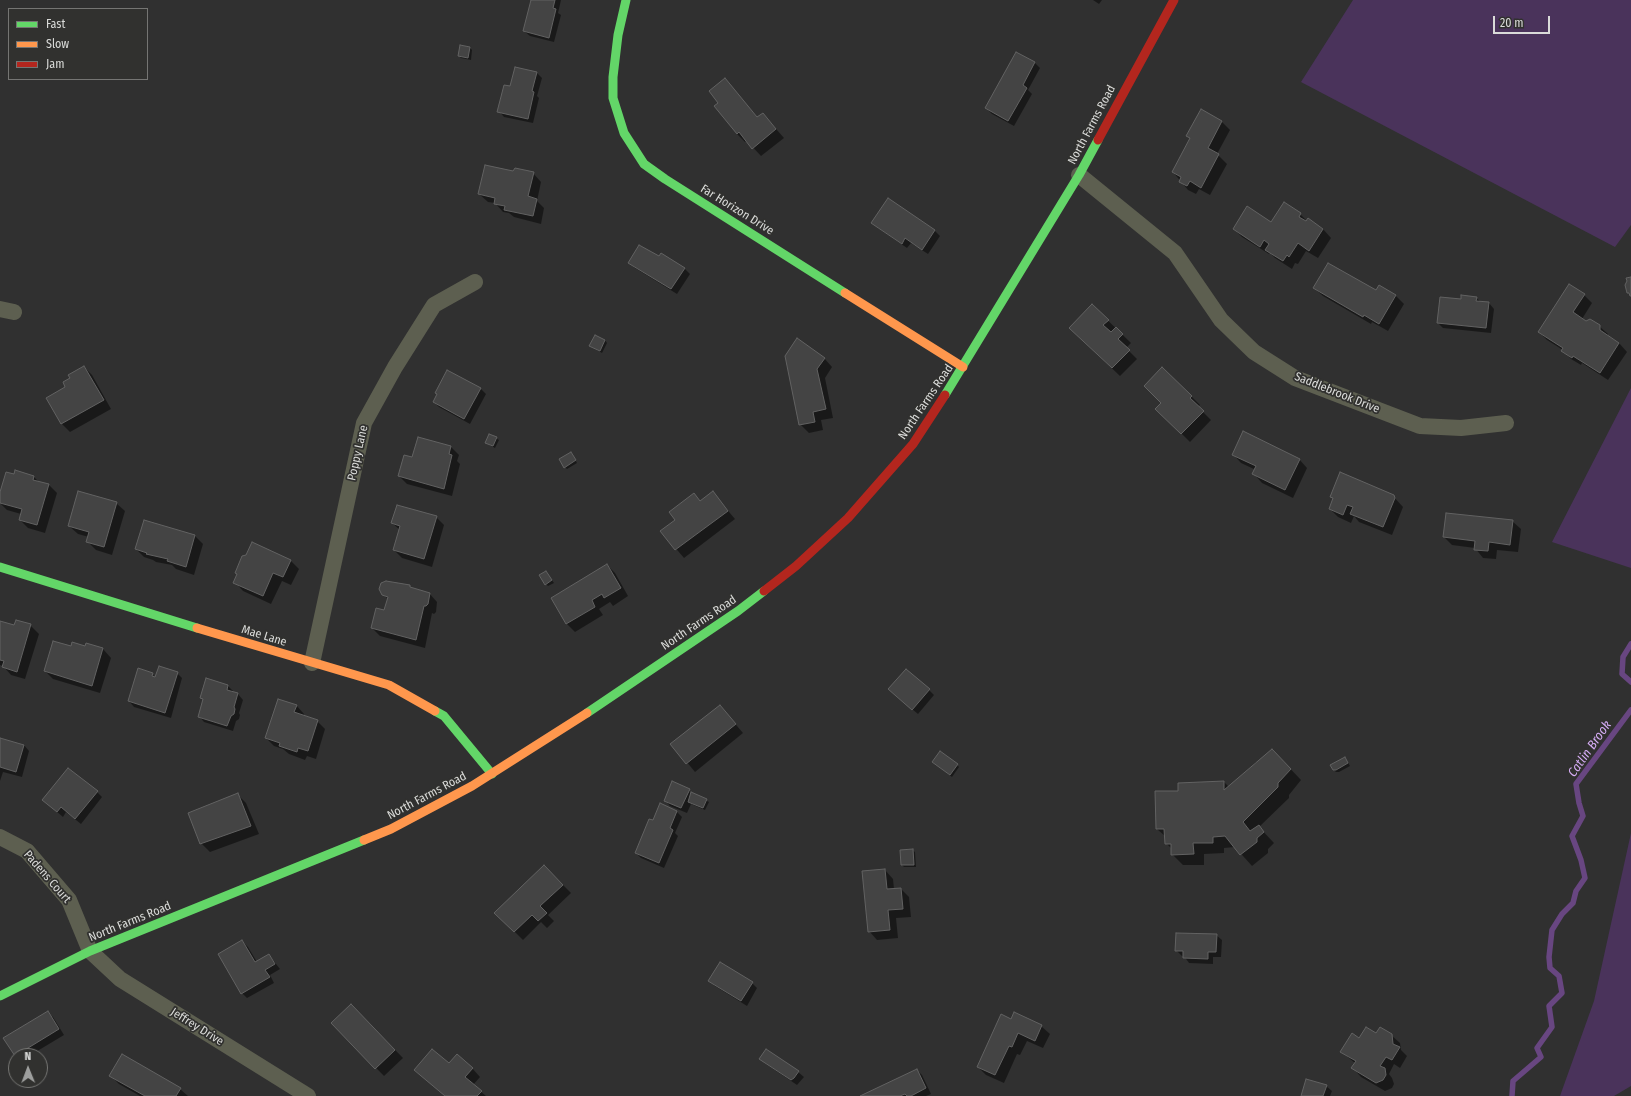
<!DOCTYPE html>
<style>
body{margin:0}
#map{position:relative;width:1631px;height:1096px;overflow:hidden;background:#303030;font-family:"Fira Sans Condensed",sans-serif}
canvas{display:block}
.legend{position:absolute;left:8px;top:8px;width:140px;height:72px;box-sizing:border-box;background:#31312f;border:1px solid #757573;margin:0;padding:5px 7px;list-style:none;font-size:12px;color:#dadbd9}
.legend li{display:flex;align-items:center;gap:8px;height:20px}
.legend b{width:20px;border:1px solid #757573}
.north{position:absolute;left:8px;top:1048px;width:40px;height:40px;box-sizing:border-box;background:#31312f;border:1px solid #757573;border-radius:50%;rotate:359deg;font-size:11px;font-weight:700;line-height:16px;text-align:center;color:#dadbd9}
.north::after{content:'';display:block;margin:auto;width:14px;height:18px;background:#9e9f9e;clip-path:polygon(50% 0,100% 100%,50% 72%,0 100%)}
.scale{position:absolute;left:1493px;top:16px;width:57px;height:18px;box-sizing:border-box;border:2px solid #dadbd9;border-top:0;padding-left:5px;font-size:12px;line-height:14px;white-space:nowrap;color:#dadbd9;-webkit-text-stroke:3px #31312f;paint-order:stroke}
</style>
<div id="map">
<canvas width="1631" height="1096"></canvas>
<ul class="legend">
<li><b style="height:5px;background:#63d668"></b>Fast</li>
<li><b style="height:5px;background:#ff974d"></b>Slow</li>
<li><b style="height:5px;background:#b3261e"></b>Jam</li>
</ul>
<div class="north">N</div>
<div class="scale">20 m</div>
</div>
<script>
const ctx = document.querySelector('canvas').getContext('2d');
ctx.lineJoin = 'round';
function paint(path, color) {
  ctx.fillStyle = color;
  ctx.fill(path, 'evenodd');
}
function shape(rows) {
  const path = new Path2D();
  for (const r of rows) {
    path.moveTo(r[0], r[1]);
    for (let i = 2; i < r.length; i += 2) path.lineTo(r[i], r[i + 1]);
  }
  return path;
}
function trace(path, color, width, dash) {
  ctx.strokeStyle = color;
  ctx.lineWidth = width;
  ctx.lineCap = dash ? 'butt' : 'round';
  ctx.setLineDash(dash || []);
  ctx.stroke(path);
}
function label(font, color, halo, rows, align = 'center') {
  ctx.font = font + ' "Fira Sans Condensed",sans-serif';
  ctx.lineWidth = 3.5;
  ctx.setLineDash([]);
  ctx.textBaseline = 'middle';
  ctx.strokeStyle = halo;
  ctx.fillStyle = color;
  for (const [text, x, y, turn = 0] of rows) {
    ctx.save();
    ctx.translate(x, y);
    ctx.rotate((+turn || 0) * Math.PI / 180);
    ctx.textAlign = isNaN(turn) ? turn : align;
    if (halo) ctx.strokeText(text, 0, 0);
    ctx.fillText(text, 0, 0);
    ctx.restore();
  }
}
const green = shape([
 [1353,0,1631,0,1631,225,1615,247,1301,82],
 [1631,388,1631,568,1552,542],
 [1631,833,1631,1086,1614,1096,1560,1096,1594,1001]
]);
const shadow = shape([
 [532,0,561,0,558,13,561,15,554,42,530,36,524,31],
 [1093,0,1102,0,1099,4],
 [470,48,472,50,471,60,461,58,459,56],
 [1016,53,1035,63,1040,68,1028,90,1032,94,1014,126,992,114,986,108],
 [536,72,542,78,537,96,539,98,533,123,504,117,499,111],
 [725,79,758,118,763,114,784,138,761,156,747,141,745,142,737,134,719,103],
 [1201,111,1222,122,1230,130,1217,154,1227,164,1210,195,1199,189,1196,194,1188,190,1173,172,1191,139,1188,136],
 [513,172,533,173,541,182,537,201,544,208,541,224,514,217,509,213,503,212,495,203,488,202,479,194],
 [888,199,935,231,940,236,928,254,911,243,907,248,878,228,872,223],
 [1300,214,1307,221,1308,220,1323,229,1331,238,1318,258,1306,251,1298,264,1295,263,1292,269,1275,258,1270,253,1269,254,1242,237,1234,229,1271,223],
 [659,258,684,268,690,274,677,294,635,268,629,263],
 [1314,288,1376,292,1396,296,1404,304,1388,331,1372,322,1371,324,1323,296],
 [1584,295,1592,303,1582,319,1599,326,1608,334,1608,336,1619,343,1627,352,1608,380,1582,363,1581,365,1571,359,1563,350,1547,340,1539,332],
 [1476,298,1481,302,1489,303,1494,309,1491,333,1443,328,1438,323,1462,300],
 [1092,305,1131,343,1126,348,1137,359,1120,376,1078,336],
 [605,340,607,343,602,353,591,346],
 [786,356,824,358,832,367,825,378,833,418,821,420,823,430,809,433,800,424],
 [84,367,92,375,111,409,70,432,62,424,47,398,67,387,71,379],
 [448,371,481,389,486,394,470,424,439,407,434,402],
 [1191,396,1200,405,1198,407,1211,420,1190,442,1165,417],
 [490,435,499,440,495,448,486,443],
 [451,447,459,455,457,461,460,464,452,496,407,484,399,476,413,458],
 [1233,454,1299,459,1307,468,1293,498,1262,483,1254,474,1256,470,1241,463],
 [573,456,577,463,567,469,565,467],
 [15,475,34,477,39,482,49,485,57,493,45,533,28,528,20,520,21,514,7,510,0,503,0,496],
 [713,493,735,519,684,558,661,531,676,520,694,495,701,502],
 [1393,496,1403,507,1392,535,1359,522,1354,516,1351,523,1338,517,1330,509,1334,499,1332,497],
 [116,503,125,511,112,555,96,550,88,542,89,537,78,534,69,526],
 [436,517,444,525,432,567,402,558,394,550,400,530,392,523],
 [144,521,195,536,203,544,194,575,176,569,172,565,156,562,153,560,144,557,136,549],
 [1512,521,1521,529,1518,552,1497,550,1496,559,1483,558,1475,548,1452,545,1444,537],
 [290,560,299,569,291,585,282,581,271,604,243,591,235,582],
 [607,565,615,573,628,596,613,606,610,602,599,609,603,615,575,632,567,624,552,598],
 [546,572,554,583,548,586,546,584],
 [403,585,429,593,437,602,436,612,434,614,432,613,425,648,380,636,372,628,385,612,388,599,383,594],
 [0,622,15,626,30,625,39,634,25,679,11,675,3,666,0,665],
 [86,647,103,649,111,658,100,693,53,679,45,671,72,648],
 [177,673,182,678,171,718,134,707,129,701,152,674,156,678],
 [206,679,228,686,233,691,233,693,238,694,243,700,239,713,240,715,239,719,236,721,233,731,204,722,199,716,204,700,201,697],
 [929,690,934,695,918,714,895,695],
 [296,705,304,714,304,716,317,721,325,729,316,759,307,756,305,760,289,754,283,749,274,746,266,738],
 [720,706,743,733,695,772,672,744],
 [0,739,24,745,29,751,22,777,3,772,0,781],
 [1345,758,1350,766,1339,772,1336,772,1333,769],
 [1283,761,1301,780,1289,795,1289,798,1259,827,1274,843,1268,849,1268,853,1252,866,1235,847,1224,848,1224,853,1204,854,1204,865,1183,865,1172,854,1172,849,1166,843,1166,837,1157,829,1179,792,1224,782,1229,787,1256,762],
 [936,764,957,765,959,767,952,777],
 [689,790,693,794,709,802,705,810,691,804,687,813,670,806,665,800],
 [97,792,102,797,81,824,66,812,63,817,43,800],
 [238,795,246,803,259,834,210,852,201,843],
 [660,804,677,812,682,817,675,833,678,836,664,868,641,858,636,853,653,822],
 [912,850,915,852,916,867,904,867,902,865],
 [544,866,571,893,548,915,554,921,547,928,541,922,523,940,496,913],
 [885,870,893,879,894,889,901,889,909,897,911,917,896,918,898,938,877,940,869,931],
 [1216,935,1222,940,1221,957,1213,957,1213,964,1189,963,1184,956,1182,956,1176,950],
 [242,941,248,947,257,962,269,955,280,969,270,975,274,983,247,998,242,993],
 [709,981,752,983,757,988,747,1006,715,986],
 [351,1005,403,1058,384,1076,332,1023],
 [47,1012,53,1017,64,1035,29,1056,16,1057,5,1038],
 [1011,1020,1041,1026,1050,1034,1043,1048,1027,1041,1020,1055,1017,1054,1004,1083,986,1075,978,1067],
 [1376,1034,1391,1035,1400,1043,1401,1050,1407,1056,1400,1068,1394,1064,1389,1074,1392,1078,1394,1084,1392,1088,1385,1091,1361,1077,1353,1068,1356,1064,1342,1052,1359,1039],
 [761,1059,798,1072,804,1077,797,1085,766,1064],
 [449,1065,472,1068,480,1077,473,1085,486,1096,445,1096],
 [917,1070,922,1075,931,1094,926,1096,863,1096],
 [110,1075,180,1089,188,1096,140,1096,119,1084],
 [1326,1086,1332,1091,1330,1096,1302,1096]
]);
const stream = shape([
 [1631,644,1623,657,1622,674,1631,682],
 [1512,1096,1513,1081,1541,1057,1537,1048,1552,1027,1549,1006,1562,993,1559,976,1550,968,1549,957,1552,930,1562,914,1573,903,1576,891,1585,878,1581,860,1572,836,1583,816,1579,803,1576,784,1631,710]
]);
const building = shape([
 [531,0,555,0,553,8,556,9,549,38,523,31,531,0],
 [460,45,470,47,468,58,458,56,460,45],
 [1016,52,1035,62,1023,85,1027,88,1008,121,985,108,1016,52],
 [515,67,537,72,532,91,534,92,528,119,497,112,504,85,510,86,515,67],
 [725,78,757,117,763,113,776,129,752,149,739,132,737,134,714,106,718,103,709,91,725,78],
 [1201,109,1222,121,1208,148,1219,154,1201,188,1190,181,1187,186,1179,182,1181,177,1172,172,1190,138,1186,136,1201,109],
 [485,165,513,171,515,168,534,172,528,196,537,199,533,216,504,210,505,206,494,204,495,198,478,194,485,165],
 [888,198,935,230,922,250,905,238,902,244,871,223,888,198],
 [1284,202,1301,213,1299,217,1306,221,1308,218,1323,229,1309,251,1298,243,1289,257,1287,255,1283,261,1265,250,1269,244,1264,240,1260,247,1233,229,1247,206,1271,222,1284,202],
 [639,245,659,256,661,253,685,268,671,289,628,263,639,245],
 [1328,263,1376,290,1379,285,1396,295,1379,324,1364,315,1363,317,1313,288,1328,263],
 [1631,277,1631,296,1630,296,1629,293,1627,293,1625,285,1627,281,1626,278,1631,277],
 [1569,284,1585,294,1573,312,1586,321,1590,319,1600,325,1600,330,1619,343,1600,373,1573,356,1572,358,1561,351,1563,348,1538,332,1569,284],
 [1461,295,1477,297,1476,301,1489,302,1486,328,1437,323,1440,297,1461,299,1461,295],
 [1092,304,1109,320,1103,325,1111,332,1116,327,1123,334,1118,339,1130,350,1112,368,1069,328,1092,304],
 [595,335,605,340,600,351,589,346,595,335],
 [797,338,825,358,817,369,826,409,813,412,815,422,799,425,785,356,797,338],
 [84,366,104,400,61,424,46,398,65,387,63,382,70,378,68,375,84,366],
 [1162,367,1192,396,1190,398,1204,411,1181,434,1155,409,1161,403,1144,386,1162,367],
 [447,370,481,388,464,419,433,402,437,394,435,393,447,370],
 [1243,431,1300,459,1285,490,1252,474,1256,466,1232,455,1243,431],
 [489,434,497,437,493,446,485,443,489,434],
 [418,437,451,446,449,454,452,455,444,489,398,476,404,455,412,457,418,437],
 [571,452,576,460,564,468,559,459,571,452],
 [15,470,34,476,33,480,49,484,37,525,19,520,22,509,0,503,0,492,6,472,14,474,15,470],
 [1340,472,1394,495,1395,498,1383,527,1350,514,1353,507,1347,505,1343,515,1329,509,1333,498,1330,497,1340,472],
 [78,491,117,502,104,547,86,542,89,532,68,526,78,491],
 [713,491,728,511,675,550,660,531,675,520,669,512,694,493,700,501,713,491],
 [397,505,437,516,424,559,393,550,400,526,391,523,397,505],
 [1446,513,1513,520,1510,545,1489,542,1488,551,1474,550,1475,541,1443,537,1446,513],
 [144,520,195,535,186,567,167,561,168,559,146,554,147,553,135,549,144,520],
 [252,542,291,560,283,577,273,573,263,596,233,583,237,574,235,573,242,556,246,555,252,542],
 [607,564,621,588,604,598,602,594,592,600,595,607,566,624,551,598,607,564],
 [546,571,552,580,545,585,539,575,546,571],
 [386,581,410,585,410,587,430,593,428,604,426,606,424,606,416,640,371,628,376,608,384,610,388,597,382,595,379,589,381,583,386,581],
 [16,620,31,624,17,672,2,667,4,661,0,660,0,621,14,625,16,620],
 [53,641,71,646,72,642,85,646,86,643,103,648,92,686,44,671,53,641],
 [159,666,178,672,165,713,128,701,138,668,153,673,152,676,155,677,159,666],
 [906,669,930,689,912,710,888,689,906,669],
 [206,678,228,685,227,690,238,693,234,707,235,709,234,714,231,716,227,726,198,717,203,699,200,698,206,678],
 [278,699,297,705,294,712,318,720,308,751,298,748,297,752,279,746,280,743,265,738,278,699],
 [720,705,736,724,686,764,670,744,720,705],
 [0,738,24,745,16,772,0,767,0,738],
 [1272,749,1291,769,1278,783,1278,787,1243,822,1250,831,1259,825,1264,832,1257,838,1257,842,1240,855,1225,836,1213,837,1213,843,1193,843,1194,854,1171,855,1171,844,1165,844,1164,829,1156,829,1155,791,1178,791,1178,783,1224,781,1224,790,1272,749],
 [940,751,958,764,950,775,932,762,940,751],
 [1345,757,1348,763,1336,770,1333,770,1330,765,1345,757],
 [68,768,98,791,75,819,61,807,57,812,42,800,68,768],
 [672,781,690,789,681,808,664,801,672,781],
 [691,792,707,799,703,808,688,802,691,792],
 [238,793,251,826,200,844,188,813,238,793],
 [660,803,677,811,670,828,673,830,659,863,635,853,649,819,653,820,660,803],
 [913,849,914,865,901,865,900,850,913,849],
 [544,865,563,885,540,906,547,913,538,921,532,915,514,932,494,913,544,865],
 [885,869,887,889,901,888,903,909,888,910,890,930,868,932,862,871,885,869],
 [1176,933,1217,934,1216,952,1208,952,1208,959,1183,958,1183,951,1175,951,1176,933],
 [242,940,255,962,269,954,275,964,265,970,270,977,241,994,218,954,242,940],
 [720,962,753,982,741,1001,708,981,720,962],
 [351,1004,395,1050,375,1069,331,1023,351,1004],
 [48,1011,59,1029,15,1056,3,1038,48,1011],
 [1014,1012,1042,1025,1035,1041,1018,1033,1012,1047,1009,1046,995,1075,977,1067,1001,1014,1011,1019,1014,1012],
 [1366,1027,1376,1033,1380,1027,1392,1034,1393,1044,1400,1047,1392,1060,1386,1057,1380,1066,1385,1068,1386,1075,1383,1080,1376,1083,1351,1068,1356,1061,1340,1052,1352,1033,1359,1038,1366,1027],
 [432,1049,449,1063,457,1054,473,1068,465,1077,482,1091,477,1096,445,1096,414,1070,432,1049],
 [766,1049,799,1071,794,1078,791,1080,759,1059,766,1049],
 [122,1054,181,1088,176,1096,145,1096,109,1076,122,1054],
 [917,1069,926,1088,911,1096,907,1096,905,1094,900,1096,860,1096,917,1069],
 [1306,1079,1327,1085,1323,1096,1301,1096,1306,1079]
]);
const street = shape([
 [1079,175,1175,253,1221,320,1254,352,1295,378,1420,426,1461,428,1506,423],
 [0,309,14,312],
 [312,663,364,423,395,367,434,305,475,282],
 [0,837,27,851,69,900,90,951,120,979,308,1096]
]);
const fast = shape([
 [626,0,618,35,613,77,613,98,624,133,644,164,665,179,845,293],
 [945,395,1079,175,1098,140],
 [0,567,197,628],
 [435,711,444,716,492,774],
 [587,713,738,611,764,591],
 [0,996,90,951,364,840]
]);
const slow = shape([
 [845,293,963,367],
 [197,628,389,685,435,711],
 [364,840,391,829,472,786,587,713]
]);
const jam = shape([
 [1098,140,1174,0],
 [764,591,796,566,848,518,913,444,945,395]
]);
const streetNames = [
 ["North Farms Road",1092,125,-62],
 ["Far Horizon Drive",737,210,32],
 ["Saddlebrook Drive",1337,393,22],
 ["North Farms Road",926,402,-56],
 ["Poppy Lane",358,453,-77],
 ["North Farms Road",699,623,-34],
 ["Mae Lane",264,636,17],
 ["North Farms Road",427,796,-28],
 ["Padens Court",47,877,49],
 ["North Farms Road",130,922,-22],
 ["Jeffrey Drive",197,1027,32]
];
const waterNames = [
 ["Catlin Brook",1590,749,-55]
];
paint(green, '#4a335b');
paint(shadow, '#0007');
trace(stream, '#684681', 5.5);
paint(building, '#444');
trace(building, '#626262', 1);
trace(street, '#5d5f50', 16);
trace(fast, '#63d668', 9);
trace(slow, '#ff974d', 9);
trace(jam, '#b3261e', 9);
label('12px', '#dadbd9', '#31312f', streetNames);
label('italic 13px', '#d6adf7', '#31312f', waterNames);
</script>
